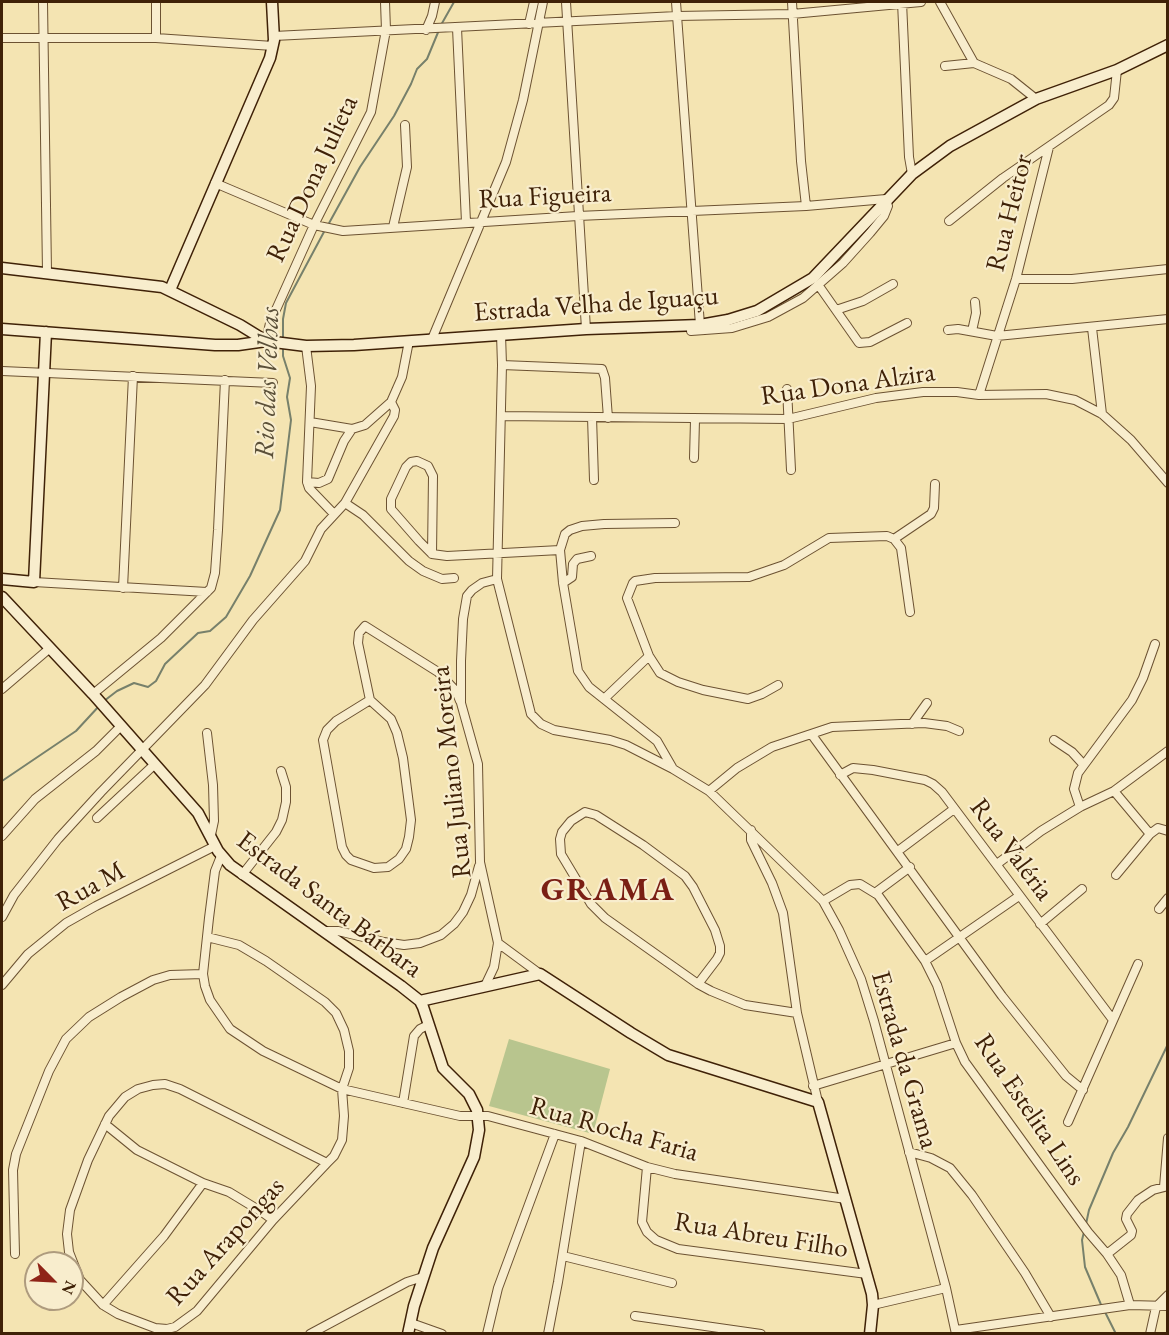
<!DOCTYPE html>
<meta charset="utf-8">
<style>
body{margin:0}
#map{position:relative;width:1169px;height:1335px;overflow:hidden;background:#f4e4b2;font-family:"EB Garamond",serif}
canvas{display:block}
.frame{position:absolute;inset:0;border:3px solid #3f2107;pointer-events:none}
.north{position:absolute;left:24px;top:1251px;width:60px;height:60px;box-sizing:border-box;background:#f8edcd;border:2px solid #ae9b7e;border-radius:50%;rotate:114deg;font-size:16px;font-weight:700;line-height:24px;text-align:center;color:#3f2107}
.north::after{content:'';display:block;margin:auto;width:21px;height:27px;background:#8f2418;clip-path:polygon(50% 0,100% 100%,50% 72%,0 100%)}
</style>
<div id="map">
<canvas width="1169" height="1335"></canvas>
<div class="frame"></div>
<div class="north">N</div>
</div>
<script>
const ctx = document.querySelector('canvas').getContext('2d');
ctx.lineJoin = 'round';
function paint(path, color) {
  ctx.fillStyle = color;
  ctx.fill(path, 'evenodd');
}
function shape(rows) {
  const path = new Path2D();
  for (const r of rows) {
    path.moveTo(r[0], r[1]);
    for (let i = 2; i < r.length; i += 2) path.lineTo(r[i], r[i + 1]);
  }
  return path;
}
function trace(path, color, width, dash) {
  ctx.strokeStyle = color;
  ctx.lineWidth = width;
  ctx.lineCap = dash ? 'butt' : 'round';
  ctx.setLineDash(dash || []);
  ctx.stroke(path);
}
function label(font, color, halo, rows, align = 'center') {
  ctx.font = font + ' "EB Garamond",serif';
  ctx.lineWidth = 4.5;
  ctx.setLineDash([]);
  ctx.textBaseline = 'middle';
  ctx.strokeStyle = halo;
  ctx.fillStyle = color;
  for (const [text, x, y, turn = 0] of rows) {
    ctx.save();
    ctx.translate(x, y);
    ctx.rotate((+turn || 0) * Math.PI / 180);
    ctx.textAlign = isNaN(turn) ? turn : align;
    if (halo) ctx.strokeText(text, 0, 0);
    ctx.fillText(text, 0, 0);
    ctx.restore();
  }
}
const green = shape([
 [509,1039,610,1069,593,1134,489,1106]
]);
const stream = shape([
 [441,25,454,2],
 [328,225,360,167,394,116,411,84,417,69,427,59,439,30],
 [283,340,283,319,286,303,325,230],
 [104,701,117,691,134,683,148,687,156,681,165,664,198,633,210,631,226,617,250,576,280,510,291,420,287,397,290,378,283,356,283,346],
 [2,781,76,731,100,705],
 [1086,1224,1089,1210,1113,1153,1128,1127,1168,1044],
 [1084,1232,1082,1240,1085,1267,1102,1307],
 [1105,1312,1116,1334]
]);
const street = shape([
 [43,2,47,272],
 [156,2,156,38],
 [566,2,586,329],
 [676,2,700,325],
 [792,2,801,161,806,206],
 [902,2,909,157,912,174],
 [940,2,974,63,1011,79,1036,99],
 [529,24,534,2],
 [457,28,466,222],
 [426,30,432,16,435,2],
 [274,36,677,16,792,14,921,2],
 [2,38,156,38,273,46],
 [945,66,974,63],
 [215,183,314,225,343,231,578,216,806,206,886,199,888,206,884,216,870,233,843,263,803,298,768,317,732,328,691,331],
 [949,221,1003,178,1109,105,1114,98,1117,70],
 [393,227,407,167,405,125],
 [1016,279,1072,279,1168,269],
 [819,286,859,343,870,342,907,323],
 [836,310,863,301,893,284],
 [1092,328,1102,414],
 [948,330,958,329,997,336,1168,319],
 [972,331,976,313,975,302],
 [501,334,502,365,497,579,531,714,541,724,554,730,610,740,626,745,673,769,709,791,823,901,839,930,861,979,874,1021,946,1288,956,1334],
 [432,339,506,162,523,100,543,2],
 [266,341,270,323,314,225,371,112,386,30,385,2],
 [306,346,311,386,307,482,309,488,334,514],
 [502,365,602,369,605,378,608,418],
 [2,371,273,383],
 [787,389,791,470],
 [979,395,1016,279,1049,147],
 [501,416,788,419,876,398,923,392,957,392,979,395,1046,394,1075,400,1102,414,1131,440,1168,483],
 [592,417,594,480],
 [310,422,352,429],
 [694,458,695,420],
 [307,482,319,483,328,479,344,441,352,429,365,425,391,402,402,377,409,341],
 [345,503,363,515,409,561,423,571,442,579,454,578],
 [894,539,931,514,934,508,935,484],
 [432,554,433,476,428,466,417,461,411,462,406,467,391,499,391,509,419,541,432,554,447,556,560,550],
 [34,582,207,592],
 [563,583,572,577,573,564,577,559,591,556],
 [123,588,133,376],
 [778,685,762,694,748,699,703,690,678,682,660,673,649,656,627,598,633,583,635,581,655,578,749,577,784,565,829,538,887,536,894,539,901,548,910,612],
 [2,689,50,648],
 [93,694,161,638,211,588,215,573,218,530,225,380],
 [604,699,649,656],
 [370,700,391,719,397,733,403,758,411,820,409,837,406,849,399,859,388,867,374,868,351,860,346,855,342,847,323,740,327,730,336,721,370,700],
 [370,700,358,643,359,633,365,626,438,672,456,691,460,701],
 [912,724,927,703],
 [207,733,213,785,214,821,211,835],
 [812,735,1002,996,1066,1076,1083,1090],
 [1054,740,1072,752,1083,764],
 [672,767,657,741,589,687,578,671,563,583,560,550,565,534,570,530,582,526,604,524,675,523],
 [840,775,853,768,873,770,925,780,933,784,942,792,1113,1020],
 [709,791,737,768,772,747,832,727,924,723,947,726,959,731],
 [1114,791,1150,834],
 [1080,807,1074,789,1078,773,1132,700,1143,678,1155,644],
 [97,818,155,764],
 [751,830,751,840,772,883,783,913,797,1013,818,1102],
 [2,836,35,799,96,751,121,726],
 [898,851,954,809],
 [221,856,215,871,209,918,203,974,205,986,210,1000,230,1029,263,1051,342,1089,460,1116,488,1116,581,1141,647,1167,675,1174,846,1199],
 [997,864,1041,831,1080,807,1114,791,1168,751],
 [242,875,276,832,282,820,286,802,286,787,281,771],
 [1116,875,1150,834,1158,828,1168,831],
 [875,893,910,867],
 [823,901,850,885,860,884,878,895,925,961,937,985,956,1043,965,1062,1088,1232,1107,1254,1121,1275,1130,1305],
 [1159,909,1168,898],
 [2,917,14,895,58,839,101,792,205,685,253,620,305,561,321,529,345,503,394,416,395,410,391,402],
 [1040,924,1082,889],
 [324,931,338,931,384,942,404,945,420,943,441,935,454,924,463,912,471,895,479,866],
 [207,937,239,945,266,961,325,1002,336,1013,344,1030,349,1051,349,1068,342,1089,344,1116,342,1140,334,1156,327,1163,273,1220,197,1311,175,1327,167,1329,155,1328,118,1314,103,1305,80,1280,69,1252,67,1234,70,1210,88,1160,109,1116,125,1097,138,1089,153,1085,165,1084,180,1089,327,1163],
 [498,943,540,974],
 [925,961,1019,896],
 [698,984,717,959,720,953,720,946,715,930,693,887,685,876,643,845,596,815,585,812,571,821,562,832,560,839,561,854,591,904,605,918,698,984,711,991,745,1005,797,1013],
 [2,985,28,954,66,923,96,906,215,846],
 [485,986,494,967,498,943,480,862,478,764,461,703,461,661,463,619,467,596,472,590,482,583,497,579],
 [813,1086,956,1043],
 [403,1103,414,1036,420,1029,428,1025],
 [1068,1122,1138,964],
 [105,1124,137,1150,203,1183,229,1192,262,1212,273,1220],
 [909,1152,931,1158,950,1168,972,1195,1025,1273,1051,1317],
 [647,1167,642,1222,647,1232,656,1240,678,1249,867,1274],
 [1164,1187,1168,1138],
 [15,1254,13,1170,16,1154,49,1071,66,1039,89,1017,121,997,153,980,170,975,203,974],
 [1107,1254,1131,1235,1132,1231,1126,1219,1127,1214,1138,1200,1153,1190,1168,1186],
 [563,1256,672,1283],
 [103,1305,164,1236,203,1183],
 [873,1305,946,1288],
 [635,1316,761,1334],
 [411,1323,442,1334],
 [956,1330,1130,1305,1168,1306],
 [310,1334,407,1282,423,1277],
 [487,1334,498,1288,555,1134],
 [548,1334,558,1282,581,1141],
 [1150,1334,1156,1307,1168,1295]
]);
const secondary = shape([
 [2,268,162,287,240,325,266,341],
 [170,290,270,58,274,40,272,2],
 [2,329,215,345,238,345,266,341,306,346,354,345,586,329,700,325,728,320,757,311,813,278,912,174,950,146,1036,99,1117,70,1168,45],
 [2,579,34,582,46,332],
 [2,597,93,694,198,813,218,851,230,865,401,986,420,1001,423,1007,443,1068,469,1094,477,1110,479,1130,474,1157,433,1248,414,1306,408,1334],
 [420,1001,540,974,631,1033,668,1055,818,1102,872,1294,873,1305,870,1334]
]);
const streetNames = [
 ["Rua Dona Julieta",313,179,-65],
 ["Rua Figueira",545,197,-3],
 ["Rua Heitor",1010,213,-76],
 ["Estrada Velha de Iguaçu",596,305,-4],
 ["Rua Dona Alzira",848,385,-8],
 ["Rua Juliano Moreira",452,772,-96],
 ["Rua Valéria",1011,850,53],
 ["Rua M",91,887,-29],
 ["Estrada Santa Bárbara",329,905,37],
 ["Estrada da Grama",904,1060,74],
 ["Rua Estelita Lins",1029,1110,56],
 ["Rua Rocha Faria",614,1130,16],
 ["Rua Abreu Filho",761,1236,9],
 ["Rua Arapongas",226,1242,-48]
];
const waterNames = [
 ["Rio das Velhas",268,383,-88]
];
const districtNames = [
 ["GRAMA",608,891]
];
paint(green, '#b8c58e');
trace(stream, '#77806b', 2);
trace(street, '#6c5232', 10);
trace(secondary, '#3f2107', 13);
trace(street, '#f8edcd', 8);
trace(secondary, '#f8edcd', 10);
label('27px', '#3f2107', '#f8edcd', streetNames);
label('italic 28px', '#5b5039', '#f8edcd', waterNames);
ctx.letterSpacing = '1.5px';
label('bold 33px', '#7a1f14', '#f8edcd', districtNames);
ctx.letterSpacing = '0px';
</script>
